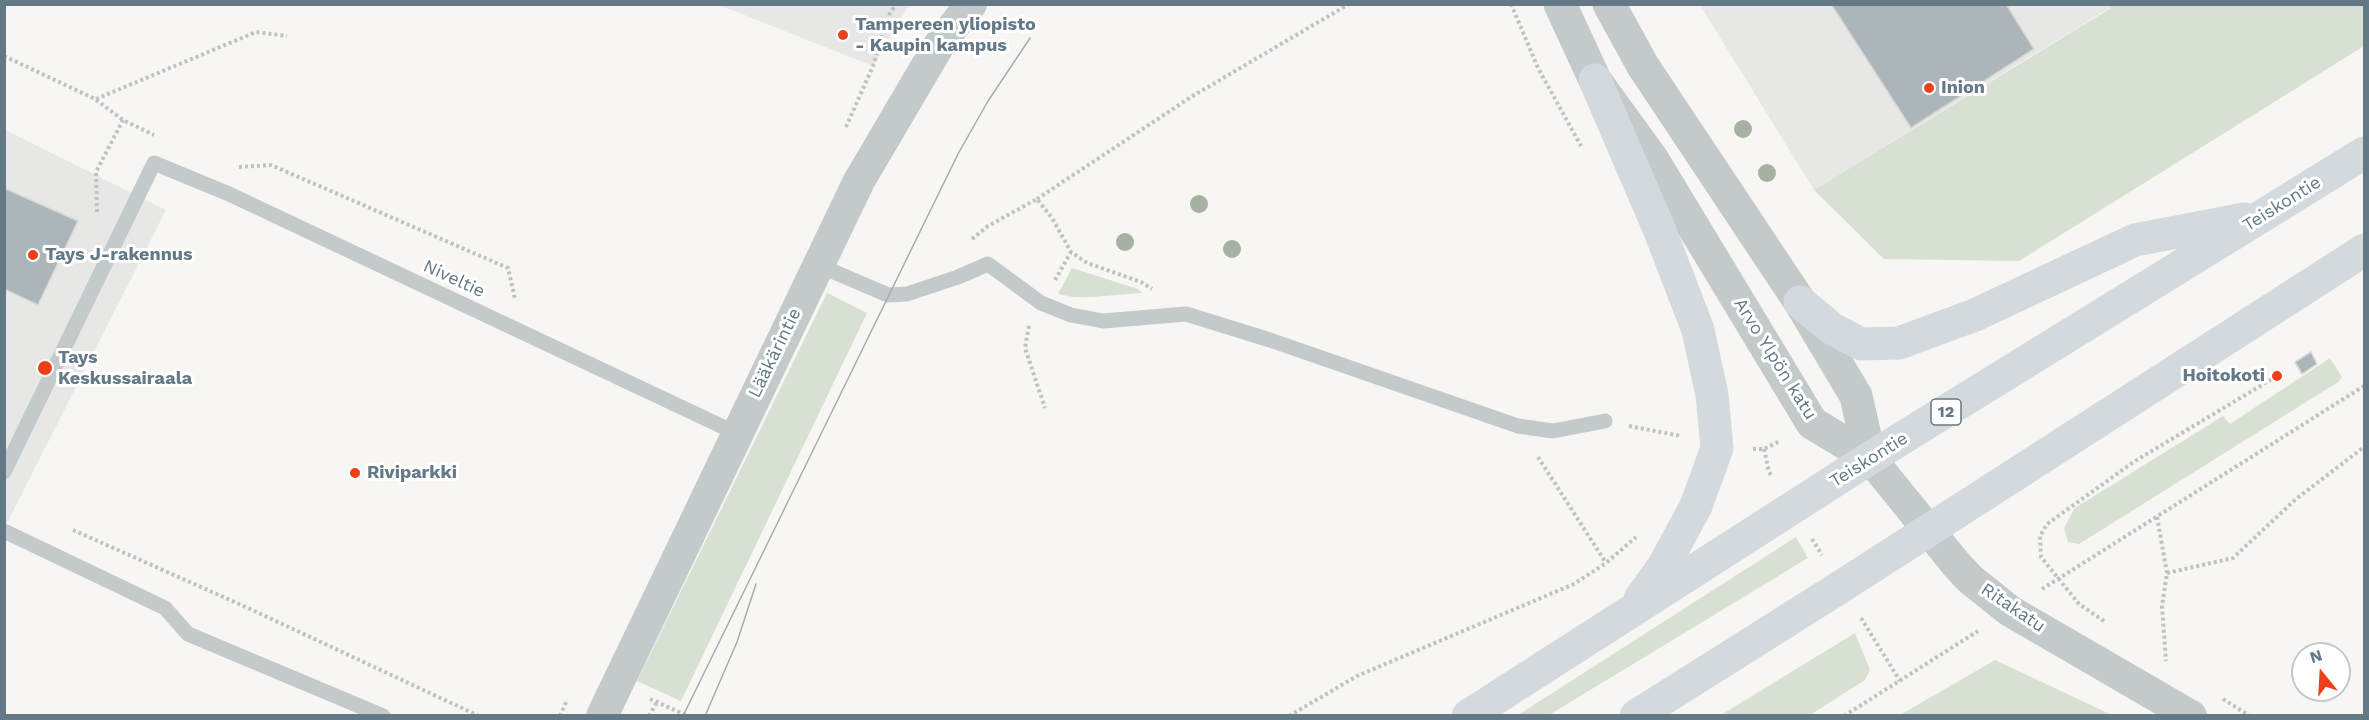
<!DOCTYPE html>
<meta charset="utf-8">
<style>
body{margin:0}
#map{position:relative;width:2369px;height:720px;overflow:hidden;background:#f7f6f3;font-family:"Work Sans",sans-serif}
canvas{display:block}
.frame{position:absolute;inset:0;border:6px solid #637986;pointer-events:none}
.north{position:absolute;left:2291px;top:642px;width:60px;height:60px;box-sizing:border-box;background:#fff;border:2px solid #c1c9cf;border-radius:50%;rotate:342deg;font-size:16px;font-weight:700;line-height:24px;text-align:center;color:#637986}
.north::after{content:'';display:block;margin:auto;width:21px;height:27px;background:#ef3e1a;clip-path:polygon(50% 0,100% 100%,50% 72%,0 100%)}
</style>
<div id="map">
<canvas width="2369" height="720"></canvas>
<div class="frame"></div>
<div class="north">N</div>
</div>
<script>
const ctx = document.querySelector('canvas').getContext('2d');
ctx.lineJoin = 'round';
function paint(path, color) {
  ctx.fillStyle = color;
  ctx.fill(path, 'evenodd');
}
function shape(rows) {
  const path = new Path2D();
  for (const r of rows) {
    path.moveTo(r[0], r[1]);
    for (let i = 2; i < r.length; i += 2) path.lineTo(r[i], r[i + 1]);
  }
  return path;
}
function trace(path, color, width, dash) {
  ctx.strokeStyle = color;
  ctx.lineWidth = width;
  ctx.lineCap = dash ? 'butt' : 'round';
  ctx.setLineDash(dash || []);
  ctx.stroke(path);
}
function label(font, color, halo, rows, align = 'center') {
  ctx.font = font + ' "Work Sans",sans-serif';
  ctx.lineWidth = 6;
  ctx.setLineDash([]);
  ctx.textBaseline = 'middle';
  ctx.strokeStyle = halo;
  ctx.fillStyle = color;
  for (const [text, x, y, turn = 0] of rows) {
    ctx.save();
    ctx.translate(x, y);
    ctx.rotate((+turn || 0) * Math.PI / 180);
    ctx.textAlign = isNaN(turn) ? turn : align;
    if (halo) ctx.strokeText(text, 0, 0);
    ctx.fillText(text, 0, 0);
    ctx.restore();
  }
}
const built = shape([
 [2109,4,2111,7,1814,190,1700,5],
 [719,5,909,5,873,66],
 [5,130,166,210,5,527]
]);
const green = shape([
 [2109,5,2364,5,2364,46,2019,261,1884,259,1814,190,2111,8],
 [1072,268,1138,289,1142,293,1092,297,1073,297,1058,294],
 [827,293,867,313,681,701,637,681],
 [2330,358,2342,377,2338,382,2079,544,2068,542,2064,528,2075,508,2223,416,2230,424],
 [1796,537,1808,558,1549,715,1518,715],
 [1855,633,1870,670,1865,680,1810,715,1721,715],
 [1995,660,2112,715,1900,715]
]);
const building = shape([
 [1831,4,2006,4,2034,49,1911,128,1831,4],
 [4,188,78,221,38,305,4,289,4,188],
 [2311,352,2317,364,2302,374,2295,362,2311,352]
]);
const path = shape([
 [1511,4,1538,68,1581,146],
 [4,56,95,99,123,120,154,135],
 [96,99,256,32,287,36],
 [846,127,873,66,889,15,896,4],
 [239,167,271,165,508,268,515,299],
 [1037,199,1191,97,1349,4],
 [97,212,96,172,123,120],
 [972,239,988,226,1037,199,1052,218,1071,252,1087,263,1141,282,1152,289],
 [1055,280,1071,252],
 [1029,326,1025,348,1045,408],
 [1629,426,1681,436],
 [1753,449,1764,449,1780,441],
 [1764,449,1769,472,1772,477],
 [1538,457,1606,563],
 [2157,517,2167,573,2162,606,2166,661],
 [73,530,248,608,479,716],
 [1812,539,1822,555],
 [2167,573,2233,558,2296,499,2364,447],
 [2042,589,2364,386],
 [1861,618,1900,681],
 [2104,621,2079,604,2041,557,2040,536,2047,524,2135,461,2277,376],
 [650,699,688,716],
 [2223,699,2250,716],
 [560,716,567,700],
 [649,716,657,702],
 [1289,716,1357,676,1574,584,1606,563,1636,537],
 [1844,716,1978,631]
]);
const service = shape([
 [818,265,888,295,907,294,958,277,988,264,1041,303,1071,315,1103,321,1186,314,1270,340,1518,426,1553,431,1605,421],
 [4,472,154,163,229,194,736,433],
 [4,531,165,608,188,634,383,716]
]);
const minor = shape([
 [1870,458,1956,564,1970,579,2010,611,2191,716],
 [602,716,859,181,939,45,971,4]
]);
const tertiary = shape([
 [1560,4,1595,80,1653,160,1812,423,1870,458],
 [1609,4,1643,66,1800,302,1856,396,1870,458]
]);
const trunk = shape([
 [1595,80,1660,231,1698,330,1712,395,1717,448,1696,506,1663,567,1640,599],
 [1800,302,1831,328,1861,344,1899,343,1975,315,2135,240,2244,219],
 [1468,716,1870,458,2364,153],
 [1636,716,1842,586,2364,250]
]);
const tram = shape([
 [683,716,958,154,988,101,1030,38],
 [705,716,737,642,756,584]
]);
const trees = [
 [1743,129],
 [1767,173],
 [1199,204],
 [1125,242],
 [1232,249]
];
const markers = [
 [843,35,6,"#ef3e1a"],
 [1929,88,6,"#ef3e1a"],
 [33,255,6,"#ef3e1a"],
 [45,368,8,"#ef3e1a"],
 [2277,376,6,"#ef3e1a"],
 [355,473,6,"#ef3e1a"]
];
const shields = [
 [1946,412,30]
];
const shieldNames = [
 ["12",1946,412]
];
const poiNames = [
 ["Tampereen yliopisto",855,25],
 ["- Kaupin kampus",855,46],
 ["Inion",1941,88],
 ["Tays J-rakennus",45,255],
 ["Tays",58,358],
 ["Keskussairaala",58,379],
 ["Hoitokoti",2265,376,"right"],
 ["Riviparkki",367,473]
];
const streetNames = [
 ["Teiskontie",2282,204,-32],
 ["Niveltie",454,279,25],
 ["Lääkärintie",775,353,-64],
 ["Arvo Ylpön katu",1775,359,58],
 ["Teiskontie",1869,460,-32],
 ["Ritakatu",2013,608,34]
];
paint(built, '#e7e8e6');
paint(green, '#d8dfd3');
paint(building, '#acb6ba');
trace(building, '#d8d8d5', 1.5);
trace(path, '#bfc2c4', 4, [3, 3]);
trace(service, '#c4c9cb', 15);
trace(minor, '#c4c9cb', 32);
trace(tertiary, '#c4c9cb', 33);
trace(trunk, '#d4d9dd', 33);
trace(tram, '#a4acb0', 1.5);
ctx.fillStyle = '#a7b1a2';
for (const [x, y] of trees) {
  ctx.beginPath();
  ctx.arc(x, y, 9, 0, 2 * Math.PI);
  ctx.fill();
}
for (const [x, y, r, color] of markers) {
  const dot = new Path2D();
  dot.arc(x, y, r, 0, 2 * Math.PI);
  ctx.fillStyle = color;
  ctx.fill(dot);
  trace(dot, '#fff', 2);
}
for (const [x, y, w] of shields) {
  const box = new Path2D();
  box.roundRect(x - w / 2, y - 13, w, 26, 4.5);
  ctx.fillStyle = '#fff';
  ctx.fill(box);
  trace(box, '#637986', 1.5);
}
label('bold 16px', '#637986', null, shieldNames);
label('bold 18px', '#637986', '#fff', poiNames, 'left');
label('18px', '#637986', '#fff', streetNames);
</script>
